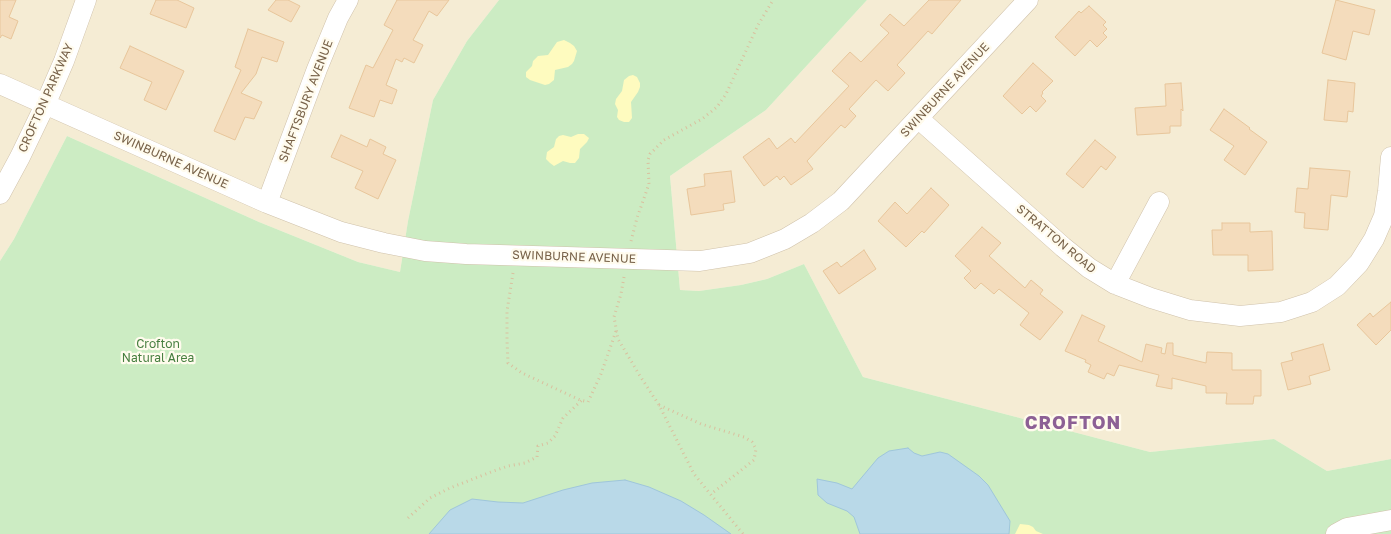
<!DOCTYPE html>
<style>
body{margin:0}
canvas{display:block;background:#fdf8e6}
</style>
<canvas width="1391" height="534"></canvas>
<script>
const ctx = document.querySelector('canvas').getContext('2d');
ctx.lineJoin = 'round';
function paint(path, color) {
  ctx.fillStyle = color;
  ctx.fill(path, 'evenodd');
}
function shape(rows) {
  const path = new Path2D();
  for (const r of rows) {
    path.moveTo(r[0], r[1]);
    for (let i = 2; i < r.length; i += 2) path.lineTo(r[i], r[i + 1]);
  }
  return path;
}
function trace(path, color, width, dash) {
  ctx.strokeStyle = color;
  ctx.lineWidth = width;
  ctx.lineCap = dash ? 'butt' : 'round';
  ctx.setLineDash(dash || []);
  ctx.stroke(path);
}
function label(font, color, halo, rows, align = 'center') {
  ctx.font = font + ' "Golos Text",sans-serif';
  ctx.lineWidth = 4.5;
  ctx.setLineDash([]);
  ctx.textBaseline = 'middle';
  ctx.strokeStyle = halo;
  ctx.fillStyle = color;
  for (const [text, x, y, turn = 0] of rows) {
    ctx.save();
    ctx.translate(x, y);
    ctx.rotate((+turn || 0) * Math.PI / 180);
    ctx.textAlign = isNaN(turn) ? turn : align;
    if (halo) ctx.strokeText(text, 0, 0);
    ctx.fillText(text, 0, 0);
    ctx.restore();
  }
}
const residential = shape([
 [0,0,499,0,467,41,433,100,408,221,400,272,358,262,259,222,67,136,14,239,0,261],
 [867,0,1391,0,1391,459,1327,471,1274,439,1150,452,863,377,804,264,767,279,741,285,699,291,680,290,670,176,766,110]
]);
const green = shape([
 [499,0,867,0,766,110,670,176,680,290,699,291,741,285,767,279,804,264,863,377,1150,452,1274,439,1327,471,1391,459,1391,534,0,534,0,261,14,239,67,136,259,222,358,262,400,272,408,221,433,100,467,41]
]);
const sand = shape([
 [564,40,570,43,574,46,577,51,574,61,572,64,568,67,555,70,554,80,549,84,545,85,530,80,526,77,526,72,532,66,533,61,538,56,548,55,557,42],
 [633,75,637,77,640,83,640,87,638,92,631,102,632,118,629,122,624,122,619,120,617,117,618,110,615,104,616,99,622,91,624,80,629,76],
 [578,134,584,134,589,138,587,142,580,149,579,158,575,163,570,163,563,161,554,166,550,163,546,159,547,152,554,147,556,139,559,136,563,135,571,137],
 [1020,524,1029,525,1033,527,1036,531,1043,534,1015,534]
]);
const water = shape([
 [908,448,914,453,922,456,940,452,948,454,979,476,988,485,1010,521,1009,534,860,534,854,517,847,511,827,503,818,495,817,479,837,483,852,489,878,458,889,451,908,448],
 [625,480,649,487,681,501,704,515,731,534,429,534,450,510,472,499,498,502,523,503,563,490,592,483,625,480]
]);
const building = shape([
 [0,0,16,0,9,17,18,21,11,39,2,35,0,38,0,0],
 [156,0,177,0,194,8,186,28,150,14,156,0],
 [276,0,288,0,300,6,291,22,268,10,276,0],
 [397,0,449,0,437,16,429,11,413,40,423,45,414,63,404,58,402,62,396,59,386,85,397,90,392,104,380,100,374,117,349,108,366,65,373,68,393,30,384,25,397,0],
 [929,0,961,0,932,34,928,31,897,65,905,73,888,91,876,80,849,109,856,116,845,128,841,125,807,161,813,169,791,185,784,176,780,180,777,176,764,186,743,157,769,138,777,149,791,138,795,143,849,86,832,71,850,52,861,62,889,33,880,25,890,14,904,26,929,0],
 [1336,0,1375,10,1369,35,1353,31,1346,60,1322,53,1336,0],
 [1089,6,1106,22,1103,25,1107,29,1103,33,1107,37,1097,47,1090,40,1075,56,1055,37,1079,11,1081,13,1089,6],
 [248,29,284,42,277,62,262,57,256,74,241,93,262,102,254,119,245,117,235,140,214,131,241,70,235,67,248,29],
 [130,46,184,71,166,110,144,100,152,82,120,68,130,46],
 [1033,63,1053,81,1042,92,1043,93,1041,96,1046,101,1036,112,1030,106,1022,114,1003,96,1033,63],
 [1328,80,1355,83,1353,112,1348,111,1347,122,1324,120,1328,80],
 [1181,83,1183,111,1181,109,1181,126,1170,126,1170,133,1137,135,1135,108,1166,106,1165,84,1181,83],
 [1224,109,1250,128,1249,129,1267,142,1245,175,1224,160,1234,146,1210,130,1224,109],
 [341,135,367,147,370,139,386,147,383,154,396,160,378,199,355,188,363,171,331,157,341,135],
 [1095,140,1116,157,1106,170,1101,166,1083,188,1066,174,1095,140],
 [1310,168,1350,171,1347,197,1331,195,1328,230,1304,228,1305,213,1295,212,1297,188,1308,189,1310,168],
 [731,171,735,202,723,204,724,210,691,215,687,189,705,186,704,174,731,171],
 [931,188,949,205,924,233,922,231,906,247,878,221,895,202,907,214,931,188],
 [1222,223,1250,223,1250,232,1272,231,1273,270,1248,271,1248,255,1213,255,1212,230,1222,230,1222,223],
 [982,227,1001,243,989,256,1025,288,1031,280,1043,290,1040,294,1063,312,1040,340,1020,325,1029,313,999,289,994,294,981,283,975,289,964,278,971,271,955,256,982,227],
 [864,250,876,269,839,294,823,271,837,262,841,267,864,250],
 [1391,302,1391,330,1376,345,1357,325,1370,313,1373,317,1391,302],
 [1082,315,1105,326,1098,341,1142,362,1146,344,1162,348,1161,353,1165,354,1167,343,1173,343,1173,355,1206,363,1207,352,1232,353,1232,370,1261,370,1261,396,1254,396,1253,404,1226,404,1227,393,1206,393,1206,386,1172,378,1172,389,1156,386,1159,375,1119,365,1114,376,1107,373,1104,379,1088,372,1091,365,1085,362,1086,360,1065,351,1082,315],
 [1323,344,1330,370,1309,376,1311,384,1288,390,1281,363,1293,360,1291,353,1323,344]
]);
const path = shape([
 [631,241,637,218,649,184,648,160,650,154,664,140,702,119,717,107,726,94,758,25,773,0],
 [513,273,507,311,507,340,508,363,522,373,580,400,588,402,601,374,616,331],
 [624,277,621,294,614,317,618,339,640,376,659,405,694,474,743,534],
 [659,405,701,424,744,437,752,442,756,449,754,460,711,494],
 [408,518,430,498,450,488,491,472,508,466,525,463,537,457,538,446,548,443,555,436,563,418,582,400]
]);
const minor = shape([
 [0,84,267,203,341,232,384,243,425,251,466,254,700,261,750,253,785,239,812,223,841,201,1028,0],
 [919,119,1063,247,1089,268,1115,284,1151,298,1190,310,1240,316,1281,312,1312,302,1337,286,1359,263,1374,239,1384,216,1388,191,1391,157],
 [0,194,20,157,45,105,64,61,86,0],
 [267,203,317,69,338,18,348,0],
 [1115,284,1159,202],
 [1336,534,1347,528,1391,520]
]);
const streetNames = [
 ["SWINBURNE AVENUE",945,90,-47],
 ["CROFTON PARKWAY",46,98,-66],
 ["SHAFTSBURY AVENUE",306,101,-69],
 ["SWINBURNE AVENUE",171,160,24],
 ["STRATTON ROAD",1056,239,40],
 ["SWINBURNE AVENUE",574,257,2]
];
const parkNames = [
 ["Crofton",158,344],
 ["Natural Area",158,358]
];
const districtNames = [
 ["CROFTON",1073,423]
];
paint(residential, '#f5ecd4');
paint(green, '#ccecc3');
paint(sand, '#fefbbf');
paint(water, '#b9d9e8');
trace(water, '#9fc6db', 1);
paint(building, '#f4dcbc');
trace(building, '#e8c69b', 1);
trace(minor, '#d0c2ab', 21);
trace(path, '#d9c09f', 3, [1, 4]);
trace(minor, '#fff', 20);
label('12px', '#786249', '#fffbed', streetNames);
label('12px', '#477f40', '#fffbed', parkNames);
ctx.letterSpacing = '1px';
label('bold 18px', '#8c6095', '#fffbed', districtNames);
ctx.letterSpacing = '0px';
</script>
